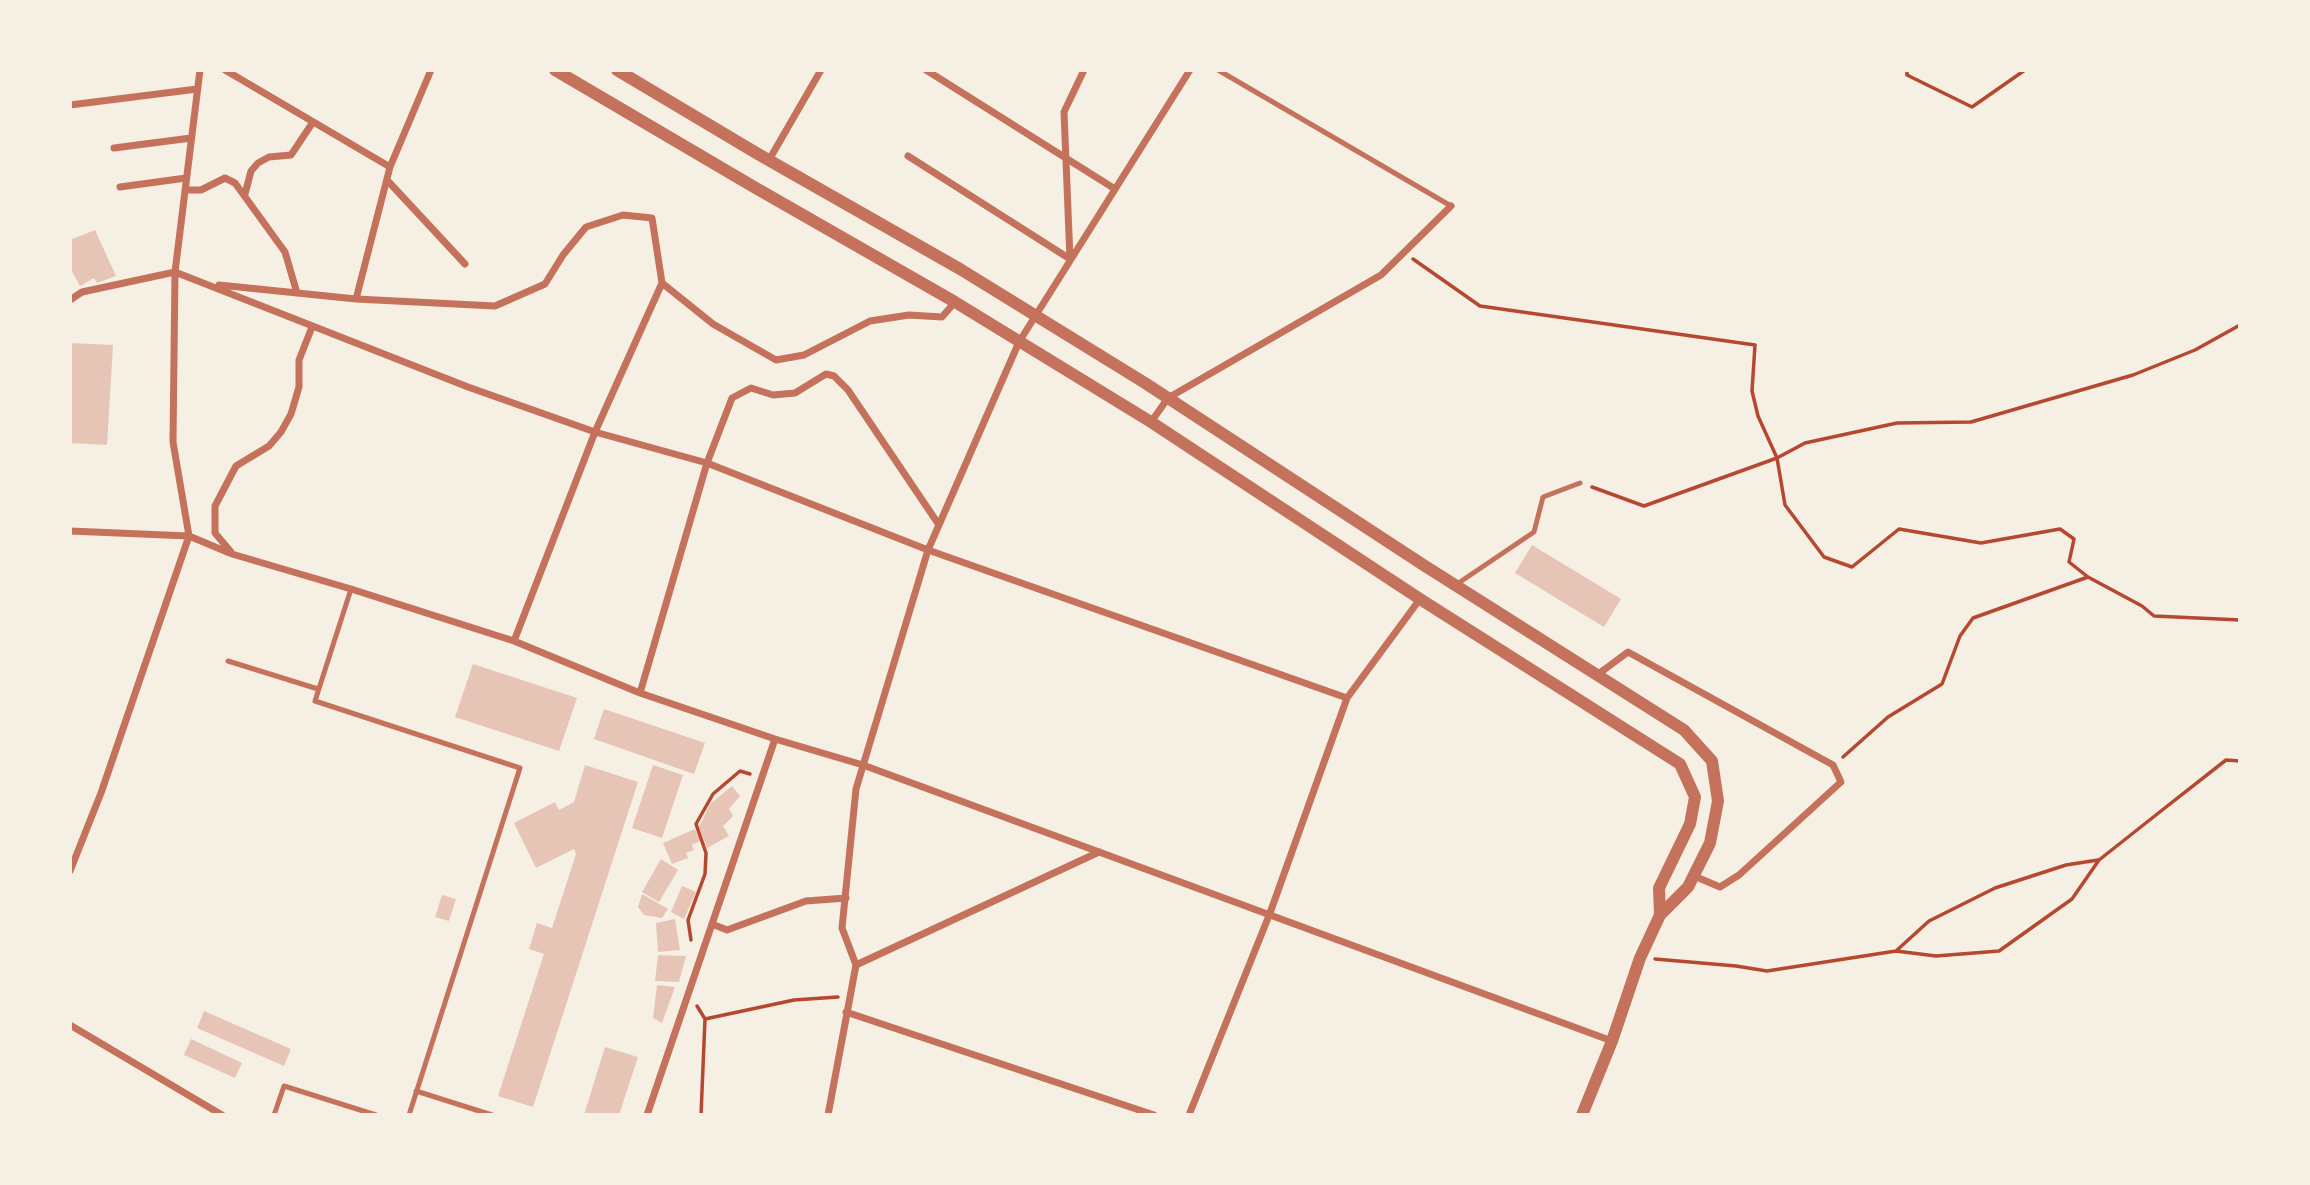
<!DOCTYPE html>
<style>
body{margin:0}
#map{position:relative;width:2310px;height:1185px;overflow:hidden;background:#f6efe4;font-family:Jost,sans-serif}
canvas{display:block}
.frame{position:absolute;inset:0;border:72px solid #f6efe4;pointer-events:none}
</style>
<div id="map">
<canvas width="2310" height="1185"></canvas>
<div class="frame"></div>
</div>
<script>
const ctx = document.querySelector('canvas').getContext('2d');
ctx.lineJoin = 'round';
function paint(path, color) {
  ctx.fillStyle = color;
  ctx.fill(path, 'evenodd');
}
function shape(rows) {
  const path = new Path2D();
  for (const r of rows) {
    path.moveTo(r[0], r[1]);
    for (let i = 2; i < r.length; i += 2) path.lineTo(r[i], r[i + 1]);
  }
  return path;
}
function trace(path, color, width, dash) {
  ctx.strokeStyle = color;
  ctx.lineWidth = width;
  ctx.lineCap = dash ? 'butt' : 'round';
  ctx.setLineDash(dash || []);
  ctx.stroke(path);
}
const building = shape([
 [95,230,116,276,97,283,94,278,80,286,70,268,70,240],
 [70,343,113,345,107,445,70,443],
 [1532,545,1621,599,1604,627,1515,573],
 [473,664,577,698,559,751,455,717],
 [604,709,705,743,694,774,594,739],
 [585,765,638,782,533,1107,498,1096,544,954,529,949,537,923,552,928,576,854,574,849,536,868,514,823,555,802,559,810,574,802],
 [653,765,683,775,662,838,632,828],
 [732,786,740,796,729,809,733,816,723,826,729,836,707,848,699,827,710,804],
 [695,829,700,841,692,845,694,850,686,853,688,858,672,864,663,843],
 [661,859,678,870,659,902,642,892],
 [682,886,696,892,684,919,671,912],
 [642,894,668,909,662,918,644,915,638,907],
 [442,895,456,899,449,921,435,917],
 [675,919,680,950,658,952,656,923],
 [658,955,686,956,679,982,655,981],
 [657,985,675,987,662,1023,653,1018],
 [204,1011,291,1049,284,1066,197,1028],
 [191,1039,242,1063,235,1078,184,1055],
 [605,1047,638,1057,619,1115,584,1115]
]);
const path = shape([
 [1907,70,1907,75,1972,107,2025,70],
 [1413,259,1480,306,1755,345,1752,391,1758,416,1777,458,1805,443,1897,423,1971,422,2133,375,2195,350,2240,325],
 [1592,487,1644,506,1777,458,1785,505,1824,557,1852,567,1899,529,1981,543,2060,529,2074,539,2069,562,2088,577],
 [1843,757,1888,717,1942,684,1960,636,1973,618,2088,577,2142,606,2154,616,2240,620],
 [691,940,688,920,705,874,706,853,696,824,713,794,740,771,750,774],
 [1896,951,1929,921,1995,888,2066,865,2098,860],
 [1655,959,1736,966,1767,971,1896,951,1936,956,1999,951,2072,899,2099,860,2161,811,2226,760,2240,761],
 [697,1006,705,1019],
 [705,1019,794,1000,838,997],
 [701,1115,705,1019]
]);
const service = shape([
 [1218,70,1451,206],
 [1457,584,1534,532,1543,497,1580,483],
 [351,589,315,701,520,768,409,1115],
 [228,661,318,689],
 [416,1091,492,1115],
 [274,1115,284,1086,376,1115]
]);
const minor = shape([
 [225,70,390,167],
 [926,70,1115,189],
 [70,105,197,89],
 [114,148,191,138],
 [908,156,1070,259],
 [769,160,821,70],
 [387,180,465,264],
 [120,187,186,178],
 [185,190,201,190,225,178,235,183,285,252,297,293],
 [245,194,251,171,258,163,269,157,291,155,313,122],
 [1070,259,1064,112,1084,70],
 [662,283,713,324,776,360,804,355,870,321,909,315,942,317,955,302],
 [219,285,356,299,495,306,545,284,563,255,586,227,623,215,652,218,662,283,595,432,514,641],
 [356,299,390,167,431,70],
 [70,300,82,292,175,272,468,387,595,432,707,463,928,550,1347,698],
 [1151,422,1168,398,1381,275,1451,206],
 [70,531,189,536,232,554,351,589,514,641,640,693,775,739,863,765,1612,1041],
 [231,552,215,533,215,506,236,466,269,446,281,432,291,414,299,387,299,360,312,327],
 [1597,675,1628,652,1833,765,1841,782,1739,875,1720,887,1694,876],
 [640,693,707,463,732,398,751,388,773,395,795,393,826,374,834,376,848,390,939,525],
 [70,871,101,793,189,536,173,442,175,272,200,70],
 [712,924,727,930,806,901,846,898],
 [856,965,1099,852],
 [846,1012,1154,1115],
 [70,1025,222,1115],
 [647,1115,775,739],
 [828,1115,856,965,842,928,856,789,928,550,1019,342,1190,70],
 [1189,1115,1270,913,1347,698,1420,599]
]);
const tertiary = shape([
 [555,70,754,187,955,302,1151,422,1420,599,1680,764,1695,797,1690,824,1659,888,1660,915],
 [617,70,758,154,960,269,1145,383,1425,566,1684,730,1712,761,1718,801,1710,843,1688,887,1660,915,1640,958,1612,1041,1582,1115]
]);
paint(building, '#e6c5b7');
trace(path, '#b5482f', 3.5);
trace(service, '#c5725c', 5);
trace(minor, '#c5725c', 7);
trace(tertiary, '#c5725c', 12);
</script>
